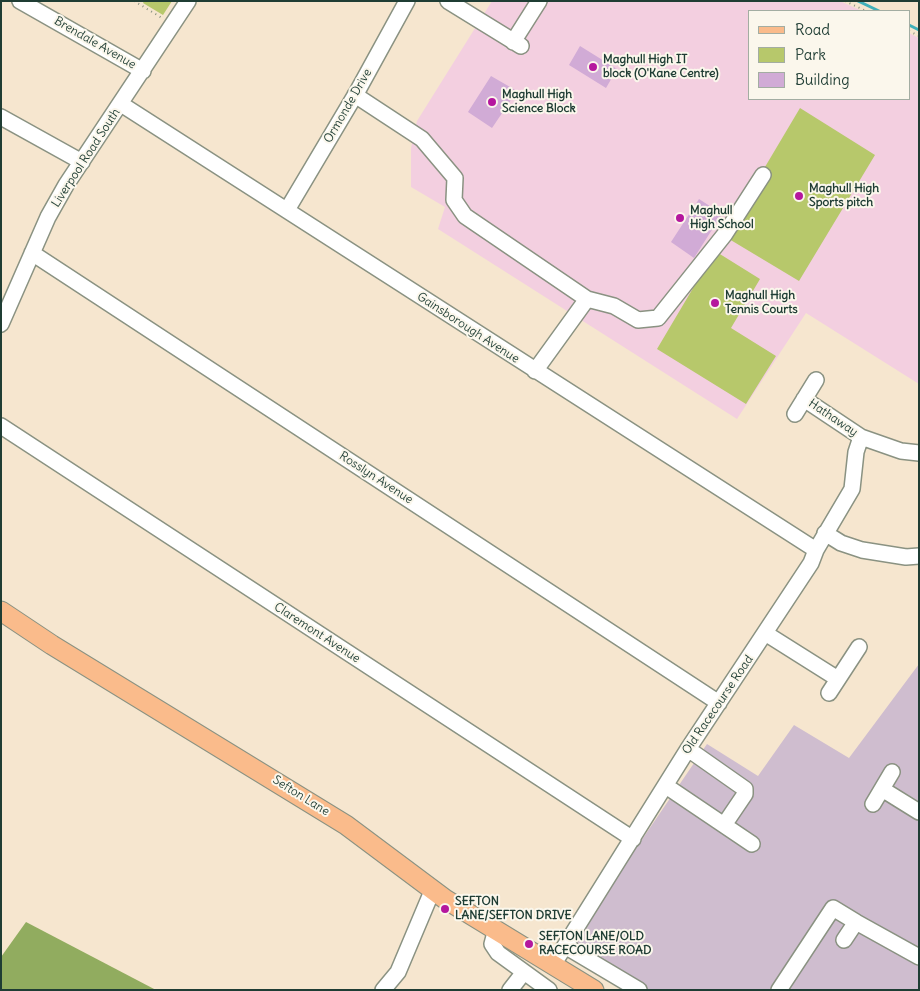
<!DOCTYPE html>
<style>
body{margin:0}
#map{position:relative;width:920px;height:991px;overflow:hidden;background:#f6e6cf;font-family:Delius,sans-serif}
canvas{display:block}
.frame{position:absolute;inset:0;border:2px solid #1f3d34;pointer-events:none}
.legend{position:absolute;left:748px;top:10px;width:162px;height:90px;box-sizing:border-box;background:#fbf7ec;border:1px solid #a3ada2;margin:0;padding:6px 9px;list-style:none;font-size:15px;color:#1f3d34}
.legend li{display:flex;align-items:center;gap:10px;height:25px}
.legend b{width:25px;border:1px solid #a3ada2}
</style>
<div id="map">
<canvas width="920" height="991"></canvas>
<div class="frame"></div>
<ul class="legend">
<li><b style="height:6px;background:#fabb8b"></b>Road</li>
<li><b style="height:14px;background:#b7c86b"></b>Park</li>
<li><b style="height:14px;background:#d1abd6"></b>Building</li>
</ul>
</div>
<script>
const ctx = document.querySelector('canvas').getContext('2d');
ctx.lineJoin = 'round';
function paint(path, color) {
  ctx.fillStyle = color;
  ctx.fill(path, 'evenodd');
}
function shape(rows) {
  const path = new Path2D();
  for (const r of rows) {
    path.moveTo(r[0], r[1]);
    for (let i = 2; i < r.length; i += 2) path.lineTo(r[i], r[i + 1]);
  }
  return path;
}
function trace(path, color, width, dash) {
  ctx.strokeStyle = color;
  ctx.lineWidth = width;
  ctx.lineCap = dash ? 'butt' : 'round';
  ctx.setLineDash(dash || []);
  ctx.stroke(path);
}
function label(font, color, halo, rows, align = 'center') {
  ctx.font = font + ' Delius,sans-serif';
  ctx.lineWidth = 4;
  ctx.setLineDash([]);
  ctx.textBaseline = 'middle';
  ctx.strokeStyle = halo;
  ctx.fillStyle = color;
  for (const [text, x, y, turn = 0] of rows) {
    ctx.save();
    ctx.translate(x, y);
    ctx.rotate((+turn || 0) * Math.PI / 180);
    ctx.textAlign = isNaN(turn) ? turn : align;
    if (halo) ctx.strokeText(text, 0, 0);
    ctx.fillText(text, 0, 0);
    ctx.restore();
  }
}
const built = shape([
 [492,1,840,1,862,11,749,11,749,99,909,99,909,33,919,38,919,384,806,313,737,419,438,229,445,207,411,187,411,148,417,121]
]);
const industrial = shape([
 [919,664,919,990,625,990,564,954,707,744,758,776,794,725,849,758]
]);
const green = shape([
 [144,1,172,1,163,15,143,3],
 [800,108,875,155,799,281,724,236],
 [715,251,760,279,731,328,776,356,746,404,657,349]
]);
const forest = shape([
 [26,922,156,990,1,990,1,957]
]);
const stream = shape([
 [858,1,879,11],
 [909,25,919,30]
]);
const building = shape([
 [580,46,617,69,606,88,569,65],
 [491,76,517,91,492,128,468,112],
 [699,199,722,214,694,258,671,242]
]);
const path = shape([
 [134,1,162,18],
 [845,1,866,11],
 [909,31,919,36]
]);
const minor = shape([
 [20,1,143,71],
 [448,1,521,46],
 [513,42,539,1],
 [355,95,422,139,455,178,454,200,465,216,587,299],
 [121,104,816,550],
 [1,117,82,162],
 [287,210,357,92,407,1],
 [32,253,719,703],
 [1,324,48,217,66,185,188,1],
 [535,371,587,299,614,306,638,320,658,318,725,234,763,175],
 [804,399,861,437,901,451,919,453],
 [795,414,816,380],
 [1,426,633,839],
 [825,533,841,543,862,550,906,557,919,556],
 [765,633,838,679],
 [829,693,859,647],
 [688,749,745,789,745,794,724,825],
 [666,786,752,844],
 [882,789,919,812],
 [873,804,892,772],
 [856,922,919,957],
 [496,929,492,944,498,953,549,990],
 [565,946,639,990],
 [553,965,688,749,811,563,816,550,852,489,856,452,861,437],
 [383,990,398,972,433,889],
 [510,990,524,972],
 [779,990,833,908,856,922,844,940]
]);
const major = shape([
 [1,611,52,645,346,825,445,899,594,990]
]);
const markers = [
 [593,67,5,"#b5179e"],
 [492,102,5,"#b5179e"],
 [799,196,5,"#b5179e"],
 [680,218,5,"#b5179e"],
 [715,303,5,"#b5179e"],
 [445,909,5,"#b5179e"],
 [529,944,5,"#b5179e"]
];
const streetNames = [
 ["Brendale Avenue",95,43,30],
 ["Ormonde Drive",348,106,-60],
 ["Liverpool Road South",86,158,-57],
 ["Gainsborough Avenue",468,328,33],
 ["Hathaway",833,418,34],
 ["Rosslyn Avenue",376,478,33],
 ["Claremont Avenue",317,633,33],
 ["Old Racecourse Road",718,705,-56],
 ["Sefton Lane",301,796,32]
];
const poiNames = [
 ["Maghull High IT",603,60],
 ["block (O'Kane Centre)",603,74],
 ["Maghull High",502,95],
 ["Science Block",502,109],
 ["Maghull High",809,189],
 ["Sports pitch",809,203],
 ["Maghull",690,211],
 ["High School",690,225],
 ["Maghull High",725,296],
 ["Tennis Courts",725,310],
 ["SEFTON",455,902],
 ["LANE/SEFTON DRIVE",455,916],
 ["SEFTON LANE/OLD",539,937],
 ["RACECOURSE ROAD",539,951]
];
paint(built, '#f3cfe0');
paint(industrial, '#cfbdcf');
paint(green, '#b7c86b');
paint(forest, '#91ac5f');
trace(stream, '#40b0b9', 3);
paint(building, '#d1abd6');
trace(minor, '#8a9282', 18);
trace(major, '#8a9282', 21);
trace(path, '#8a9282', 2, [1, 4]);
trace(minor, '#fff', 15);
trace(major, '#fabb8b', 19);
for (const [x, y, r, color] of markers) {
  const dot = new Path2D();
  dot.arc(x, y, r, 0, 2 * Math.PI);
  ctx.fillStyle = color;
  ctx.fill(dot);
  trace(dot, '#fbf7ec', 2);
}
label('12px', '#1f3d34', '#fbf7ec', streetNames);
label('bold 12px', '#1f3d34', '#fbf7ec', poiNames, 'left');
</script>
